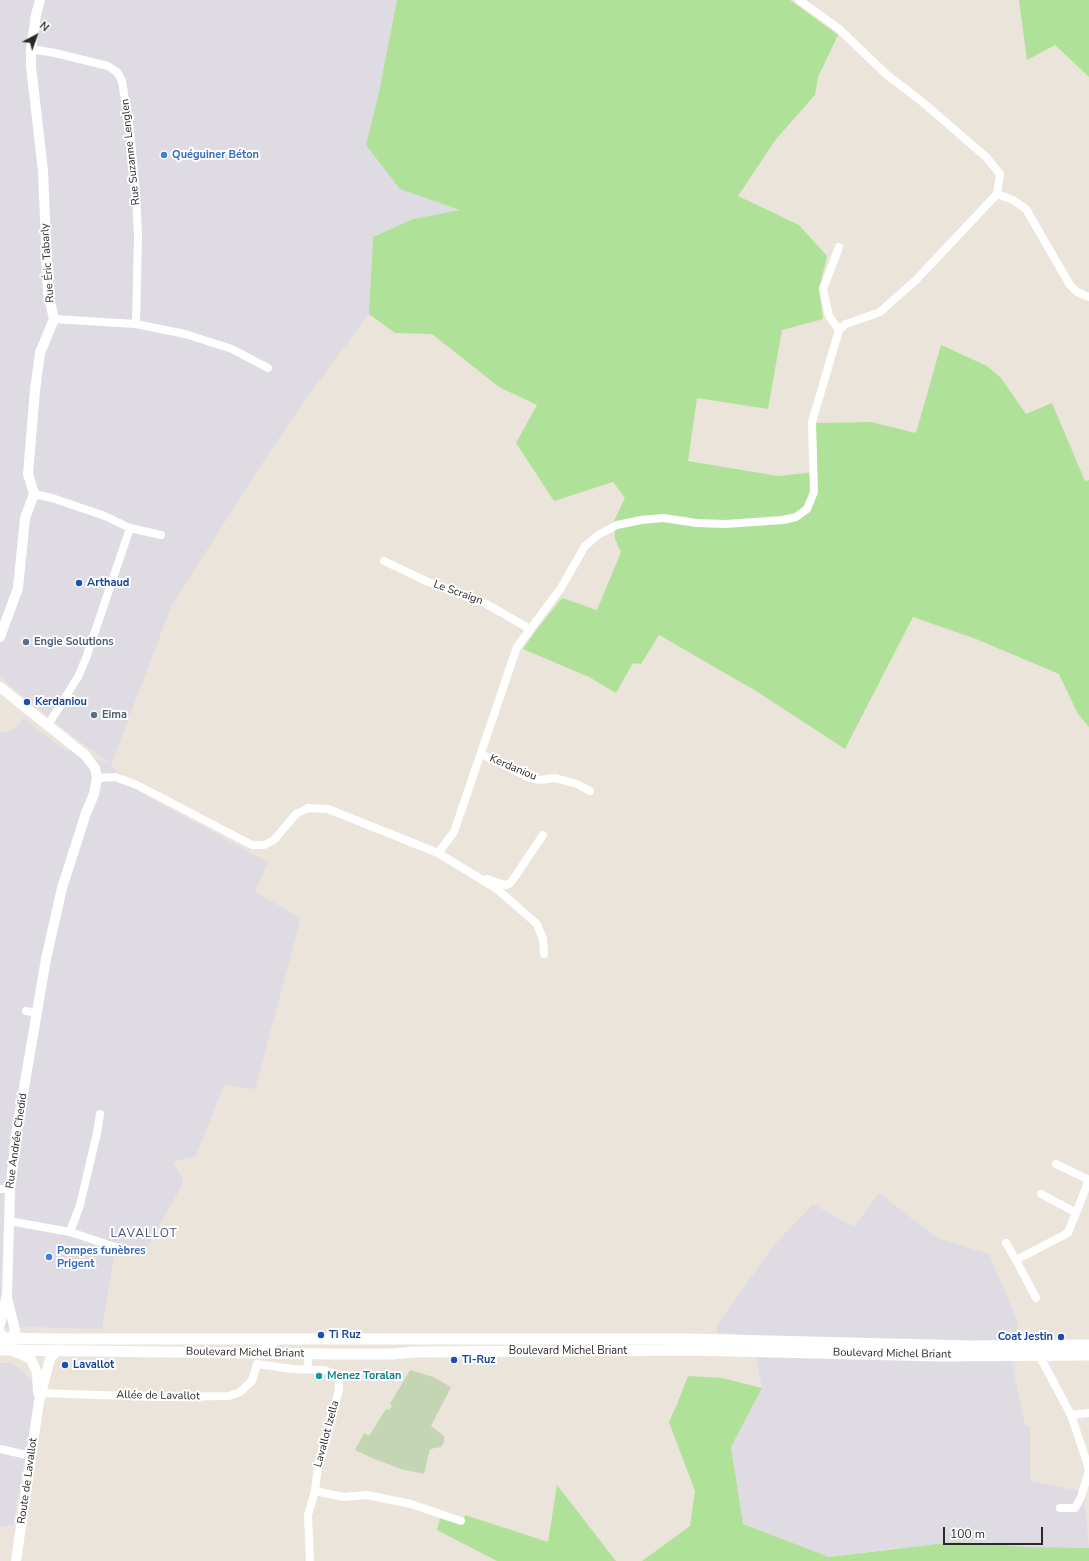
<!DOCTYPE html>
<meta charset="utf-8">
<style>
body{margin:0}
#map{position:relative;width:1089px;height:1561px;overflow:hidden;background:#ebe4db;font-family:"Nunito Sans",sans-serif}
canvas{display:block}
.north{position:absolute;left:16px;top:16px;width:40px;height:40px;-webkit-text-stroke:3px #fff;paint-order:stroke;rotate:41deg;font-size:11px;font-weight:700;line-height:16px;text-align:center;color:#292929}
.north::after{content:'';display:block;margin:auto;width:14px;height:18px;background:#292929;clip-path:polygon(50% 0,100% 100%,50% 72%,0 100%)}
.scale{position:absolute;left:943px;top:1527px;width:100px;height:18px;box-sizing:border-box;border:2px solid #292929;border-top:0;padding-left:5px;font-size:12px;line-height:14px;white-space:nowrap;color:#292929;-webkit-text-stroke:3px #fff;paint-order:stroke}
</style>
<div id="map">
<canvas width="1089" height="1561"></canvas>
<div class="north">N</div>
<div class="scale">100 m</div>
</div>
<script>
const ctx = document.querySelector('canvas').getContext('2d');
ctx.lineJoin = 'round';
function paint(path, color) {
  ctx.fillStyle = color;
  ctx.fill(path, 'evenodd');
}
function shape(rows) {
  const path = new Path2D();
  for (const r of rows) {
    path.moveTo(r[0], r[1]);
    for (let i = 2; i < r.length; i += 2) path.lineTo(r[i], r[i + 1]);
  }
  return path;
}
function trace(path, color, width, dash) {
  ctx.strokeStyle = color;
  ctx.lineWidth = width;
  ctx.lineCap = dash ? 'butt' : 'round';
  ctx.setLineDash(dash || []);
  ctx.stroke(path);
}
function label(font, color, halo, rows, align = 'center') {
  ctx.font = font + ' "Nunito Sans",sans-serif';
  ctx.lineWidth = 4;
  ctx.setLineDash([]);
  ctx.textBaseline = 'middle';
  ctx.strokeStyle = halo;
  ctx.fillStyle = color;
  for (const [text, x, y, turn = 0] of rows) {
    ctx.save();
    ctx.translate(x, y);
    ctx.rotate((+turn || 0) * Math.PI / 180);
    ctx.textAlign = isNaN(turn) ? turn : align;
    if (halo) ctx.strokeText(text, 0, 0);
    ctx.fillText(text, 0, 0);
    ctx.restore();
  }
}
const industrial = shape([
 [0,0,397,0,379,92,366,145,438,202,461,210,413,219,373,237,369,314,302,404,259,468,171,607,111,765,141,793,268,862,255,892,301,918,255,1089,224,1085,196,1156,173,1162,183,1179,181,1187,144,1253,115,1252,102,1329,31,1327,0,1328,0,732,8,732,18,726,23,718,64,749,110,764,71,735,0,677],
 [879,1193,937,1238,989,1254,1018,1323,1012,1363,1025,1426,1030,1427,1030,1481,1079,1491,1084,1495,1089,1548,1027,1547,896,1548,829,1557,743,1524,731,1447,762,1388,752,1336,717,1332,717,1325,774,1245,813,1204,854,1227],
 [0,1363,12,1363,34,1382,35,1402,13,1525,0,1527]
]);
const green = shape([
 [397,0,790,0,838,35,818,77,815,95,776,139,738,196,799,225,827,256,819,289,823,319,782,330,768,409,697,398,688,461,778,476,816,472,816,423,871,422,916,433,941,345,987,366,1001,378,1026,414,1052,403,1085,481,1089,480,1089,727,1078,714,1059,674,976,639,913,617,845,749,756,691,659,635,641,664,633,663,616,693,589,677,523,649,537,629,562,598,597,610,621,552,615,539,614,521,625,498,613,482,554,501,516,443,537,405,499,387,432,334,395,333,369,314,373,237,413,219,460,210,400,189,366,145,379,92],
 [1019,0,1089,0,1089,77,1055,45,1027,60],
 [688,1376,722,1378,762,1388,731,1447,743,1524,829,1557,955,1542,1027,1547,1089,1548,1089,1561,642,1561,690,1526,695,1491,669,1422,677,1404],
 [557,1485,616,1561,497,1561,437,1530,440,1518,462,1524,465,1515,548,1542]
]);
const cemetery = shape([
 [410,1370,433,1377,451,1387,431,1426,444,1436,444,1442,441,1447,430,1449,424,1474,401,1469,372,1458,355,1450,364,1433,369,1436,386,1409,389,1410,392,1406,390,1404]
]);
const minor = shape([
 [31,49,55,53,108,66,117,72,122,81,130,131,136,194,138,236,136,324],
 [997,194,1013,200,1026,209,1070,285,1077,292,1089,297],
 [839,247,823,289,829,316,839,330],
 [54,319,136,324,185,334,232,349,268,368],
 [34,494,52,498,105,516,130,528,86,658,78,677,48,725],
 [130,528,161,535],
 [384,561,428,582,483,602,530,629],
 [481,754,530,778,539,780,555,778,577,784,590,791],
 [97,778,115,777,137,785,252,845,264,845,274,840,296,814,308,808,328,809,438,853,454,832,517,647,561,588,585,546,598,535,617,525,641,520,663,518,697,523,725,524,783,520,796,517,807,509,814,492,812,422,839,330,846,324,880,312,916,280,997,194,1000,174,986,157,920,100,887,75,838,28,799,0],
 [438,853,497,889,537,924,543,939,544,954],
 [487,879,505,885,509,884,512,881,543,835],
 [26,1011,37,1013],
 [1056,1164,1089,1180],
 [0,1189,10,1189],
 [1041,1194,1075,1212],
 [9,1221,70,1232,115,1247],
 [70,1232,80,1205,97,1133,100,1114],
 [1006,1243,1016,1260],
 [1036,1298,1016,1260,1068,1233,1089,1180],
 [1039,1355,1071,1415,1089,1469],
 [257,1364,292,1369,324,1370,333,1373,339,1379,339,1390,318,1465,315,1491,308,1515,310,1561],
 [307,1369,309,1354],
 [41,1393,156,1397,229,1396,240,1392,252,1381,257,1364],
 [1071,1415,1089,1413],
 [0,1449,31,1456],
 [315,1491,343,1497,367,1495,411,1504,461,1521],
 [1060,1508,1075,1508,1081,1497,1089,1471]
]);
const tertiary = shape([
 [0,637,18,588,25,518,34,494,28,474,35,390,40,353,54,319,48,293,43,171,31,66,31,49,36,15,40,0],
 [0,687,85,755,95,768,97,778,94,794,86,813,62,888,46,959,17,1129,10,1189,7,1294,0,1325],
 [7,1298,15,1330,12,1345],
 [0,1332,11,1350,31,1359,37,1373,38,1393],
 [255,1353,276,1340],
 [16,1561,39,1401,50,1359,57,1350,60,1350]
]);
const secondary = shape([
 [0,1338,60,1339,690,1339,971,1346,1089,1345],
 [0,1350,333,1354,392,1354,415,1352,689,1350,939,1356,1089,1355]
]);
const markers = [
 [164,155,4,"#3f7fe0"],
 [79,583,4,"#1a4fb4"],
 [26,642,4,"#5c6f8a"],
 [27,702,4,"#1a4fb4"],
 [94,715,4,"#5c6f8a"],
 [49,1257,4,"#3f7fe0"],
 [321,1335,4,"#1a4fb4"],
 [1061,1337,4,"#1a4fb4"],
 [454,1360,4,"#1a4fb4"],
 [65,1365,4,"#1a4fb4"],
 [319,1376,4,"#0f9aa8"]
];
const streetNames = [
 ["Rue Suzanne Lenglen",131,152,-96],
 ["Rue Éric Tabarly",48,263,-94],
 ["Le Scraign",458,593,20],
 ["Kerdaniou",513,768,23],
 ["Rue Andrée Chedid",17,1141,-82],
 ["Boulevard Michel Briant",568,1351],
 ["Boulevard Michel Briant",245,1353,1],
 ["Boulevard Michel Briant",892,1354,1],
 ["Allée de Lavallot",158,1396,1],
 ["Lavallot Izella",327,1434,-75],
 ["Route de Lavallot",28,1481,-82]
];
const shopNames = [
 ["Quéguiner Béton",172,155],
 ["Pompes funèbres",57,1251],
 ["Prigent",57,1264]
];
const transitNames = [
 ["Arthaud",87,583],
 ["Kerdaniou",35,702],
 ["Ti Ruz",329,1335],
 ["Coat Jestin",1053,1337,"right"],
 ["Ti-Ruz",462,1360],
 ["Lavallot",73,1365]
];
const serviceNames = [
 ["Engie Solutions",34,642],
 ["Eima",102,715]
];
const cultureNames = [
 ["Menez Toralan",327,1376]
];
const neighbourhoodNames = [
 ["LAVALLOT",144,1234]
];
paint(industrial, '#dedbe3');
paint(green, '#b0e198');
paint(cemetery, '#c3d5b2');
trace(minor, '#fff', 8);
trace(tertiary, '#fff', 10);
trace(secondary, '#fff', 11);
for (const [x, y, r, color] of markers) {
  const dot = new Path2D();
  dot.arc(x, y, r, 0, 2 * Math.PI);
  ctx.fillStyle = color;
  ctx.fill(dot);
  trace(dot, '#fff', 1.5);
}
label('11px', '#292929', '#fff', streetNames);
label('bold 11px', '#366cbe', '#fff', shopNames, 'left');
label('bold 11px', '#164399', '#fff', transitNames, 'left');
label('bold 11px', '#4e5e75', '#fff', serviceNames, 'left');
label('bold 11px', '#0d838f', '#fff', cultureNames, 'left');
ctx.letterSpacing = '1px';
label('12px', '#4a5279', '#fff', neighbourhoodNames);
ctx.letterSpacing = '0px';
</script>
